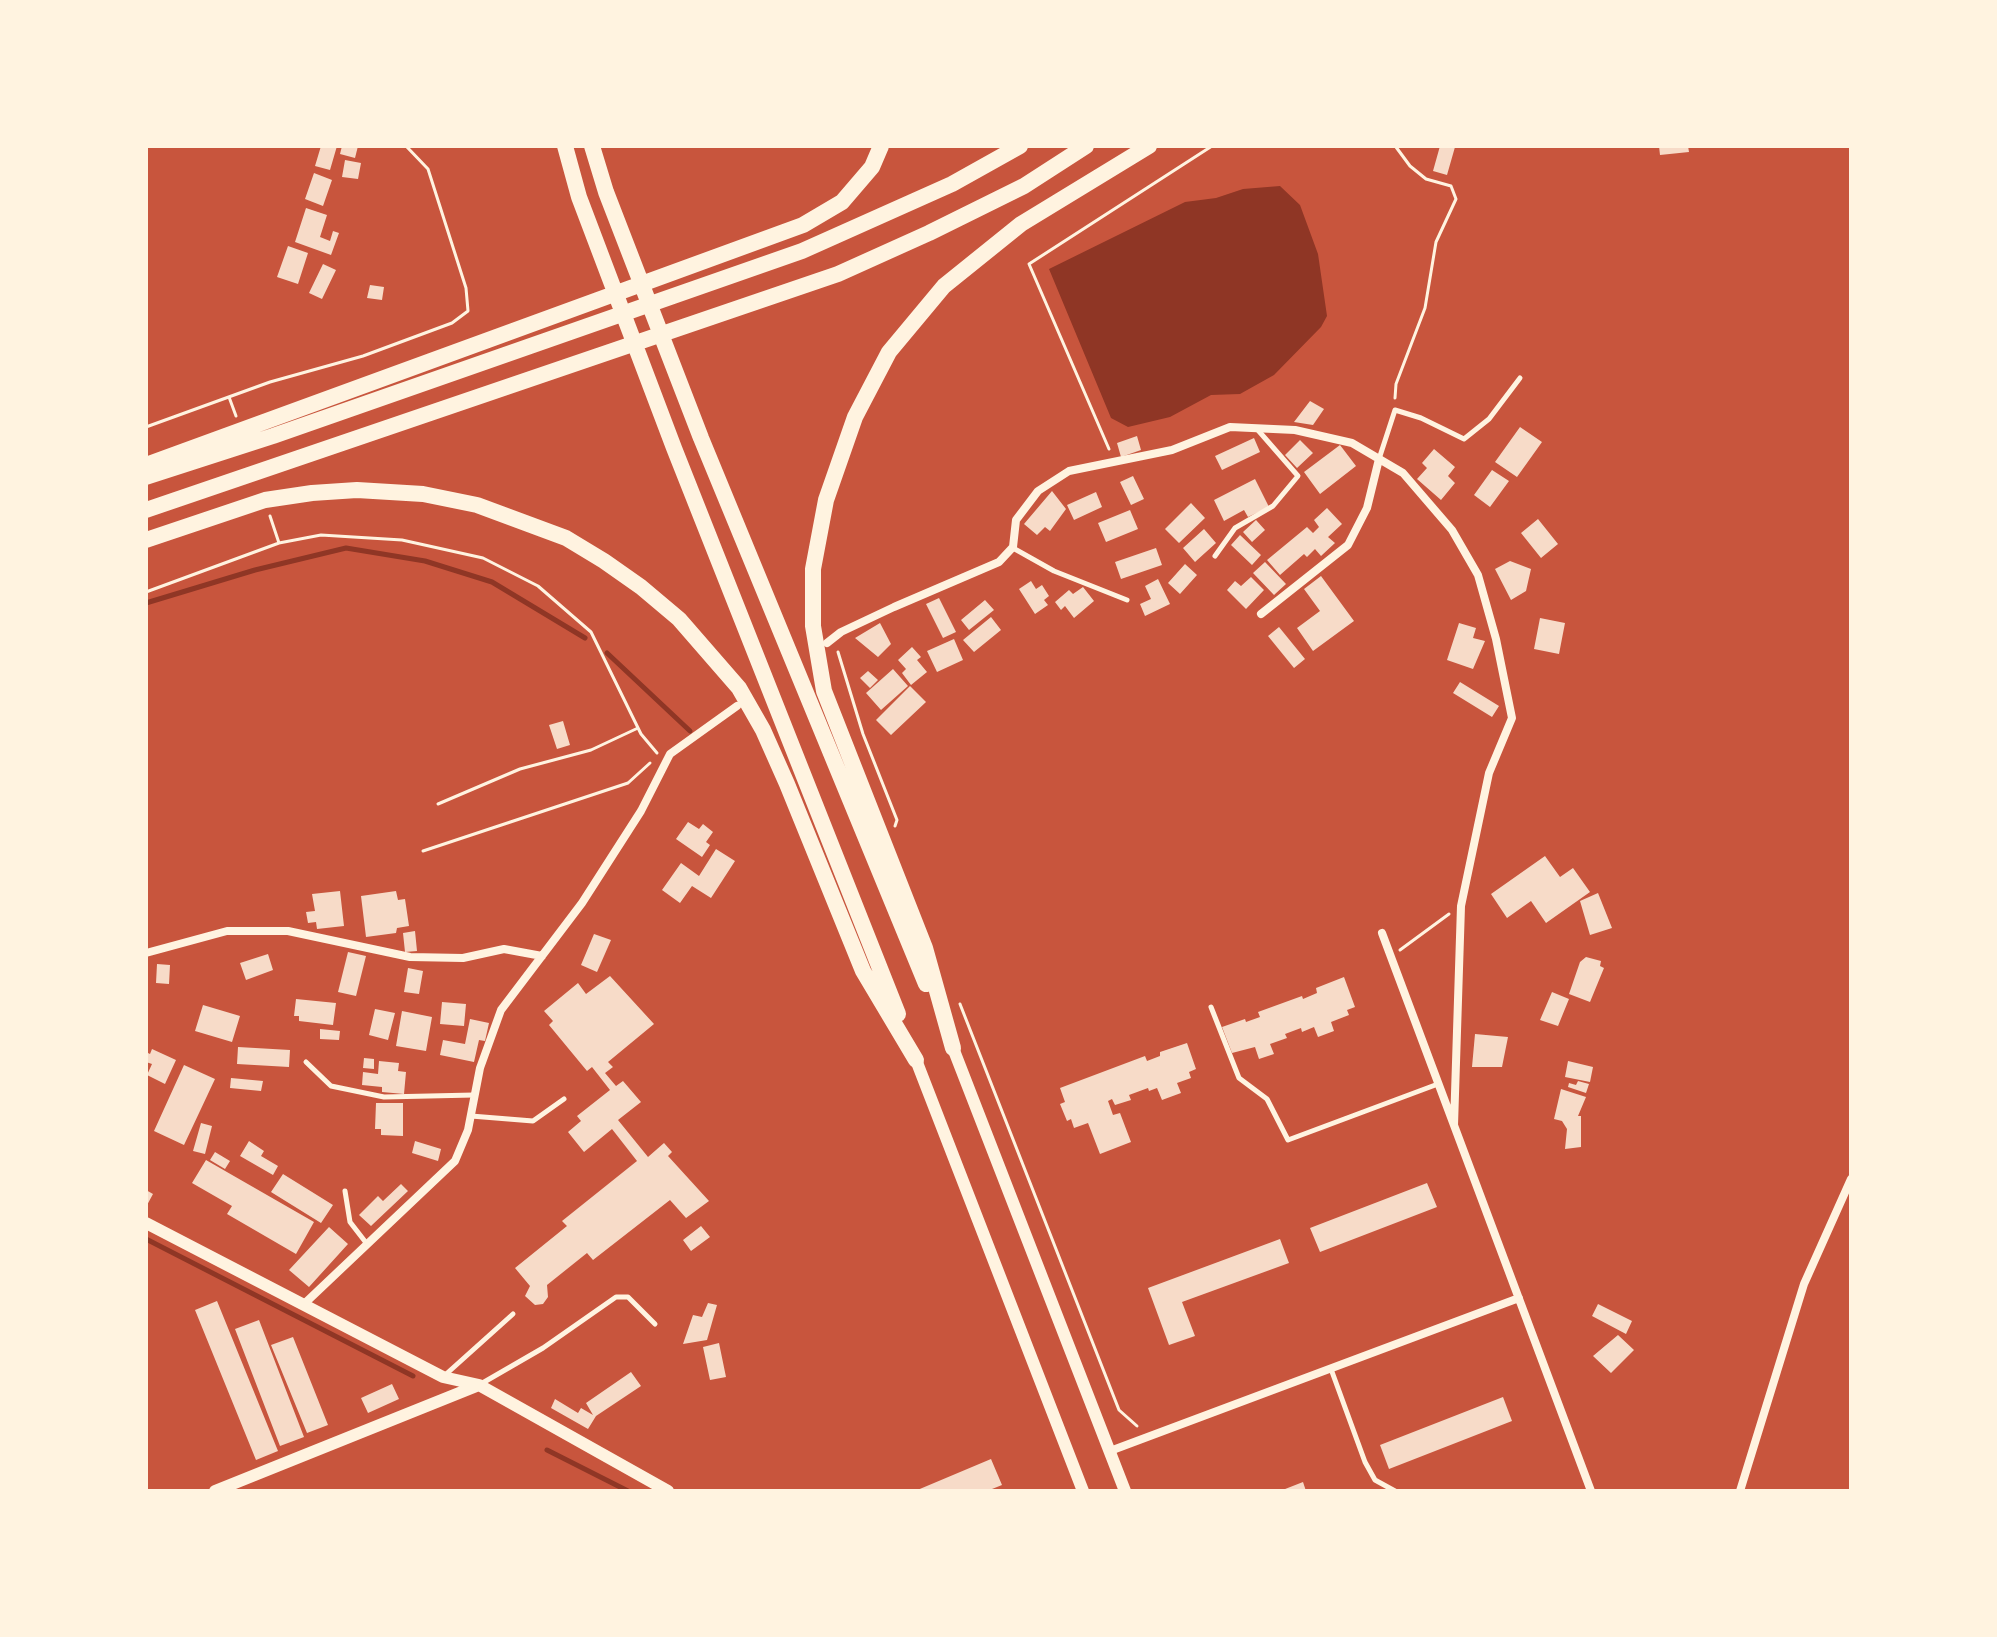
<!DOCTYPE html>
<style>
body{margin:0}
#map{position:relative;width:1997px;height:1637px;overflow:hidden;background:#c8553d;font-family:"Titillium Web",sans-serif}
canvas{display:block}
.frame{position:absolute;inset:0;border:148px solid #fff3e0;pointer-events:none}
</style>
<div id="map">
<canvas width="1997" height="1637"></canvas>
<div class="frame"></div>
</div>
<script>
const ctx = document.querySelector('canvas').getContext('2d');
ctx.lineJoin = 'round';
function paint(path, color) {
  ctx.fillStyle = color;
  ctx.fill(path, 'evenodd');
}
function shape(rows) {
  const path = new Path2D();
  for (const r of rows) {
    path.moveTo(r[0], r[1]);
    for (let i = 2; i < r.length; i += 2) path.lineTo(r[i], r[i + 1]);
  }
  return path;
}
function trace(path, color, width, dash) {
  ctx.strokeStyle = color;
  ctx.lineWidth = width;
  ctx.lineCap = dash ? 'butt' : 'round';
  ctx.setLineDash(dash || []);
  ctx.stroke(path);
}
const water = shape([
 [1280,186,1300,205,1318,254,1327,316,1321,327,1274,375,1240,394,1211,395,1170,417,1128,427,1111,418,1049,269,1185,202,1216,198,1243,189]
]);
const stream = shape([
 [146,603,255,570,346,548,425,561,492,582,585,638],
 [607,653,690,731],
 [146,1239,413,1376],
 [547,1450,628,1491]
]);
const building = shape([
 [321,146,337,146,330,170,315,166],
 [342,146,358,146,355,158,340,154],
 [1440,146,1455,147,1447,175,1433,171],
 [1659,146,1688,146,1689,152,1660,155],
 [345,160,361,163,358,179,342,177],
 [314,173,332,180,323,206,305,199],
 [306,208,327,215,320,237,330,241,333,231,339,233,331,255,295,242],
 [288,246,308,253,298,284,277,277],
 [323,264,336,270,322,299,309,293],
 [370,285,384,287,382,300,367,298],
 [1310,401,1324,409,1313,425,1294,422],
 [1520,427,1542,442,1517,477,1495,462],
 [1137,436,1141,450,1121,457,1117,443],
 [1254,438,1260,452,1222,470,1215,456],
 [1300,440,1313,453,1297,468,1285,455],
 [1340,445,1356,466,1320,494,1304,472],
 [1434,449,1455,467,1448,476,1455,483,1441,500,1417,479,1427,468,1422,463],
 [1492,470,1509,481,1490,507,1474,495],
 [1133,476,1144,499,1131,505,1120,482],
 [1255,479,1269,507,1248,517,1244,510,1224,521,1214,500],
 [1052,491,1066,509,1050,531,1045,527,1037,535,1024,524],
 [1096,492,1102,507,1074,520,1067,505],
 [1191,503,1205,518,1179,543,1165,529],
 [1327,508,1342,524,1328,537,1335,543,1321,556,1315,549,1307,557,1304,554,1280,575,1267,560,1307,527,1313,533,1319,527,1314,520],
 [1130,510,1138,529,1106,542,1098,523],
 [1538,519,1558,544,1541,558,1521,533],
 [1256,520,1265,530,1252,542,1243,532],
 [1204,529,1216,543,1195,562,1183,548],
 [1240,535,1261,555,1252,565,1231,545],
 [1156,548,1162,565,1121,579,1115,562],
 [1510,561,1531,569,1526,591,1511,600,1495,569],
 [1265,562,1286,584,1274,595,1253,573],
 [1185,564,1197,575,1180,594,1168,583],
 [1321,576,1354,621,1313,651,1297,628,1320,611,1304,589],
 [1251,577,1264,590,1246,609,1227,590,1235,581,1241,586],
 [1158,579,1170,604,1145,616,1140,604,1151,599,1145,586],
 [1031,581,1036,589,1042,585,1049,596,1044,600,1048,605,1035,614,1019,589],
 [1083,587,1094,601,1074,618,1065,606,1061,610,1055,602,1069,590,1073,594],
 [939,598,956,632,943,638,926,604],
 [985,600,994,610,969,630,961,620],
 [991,617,1001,630,974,652,963,640],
 [1540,618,1565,623,1559,654,1534,649],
 [880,623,891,644,878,657,855,638],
 [1459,623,1476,628,1473,638,1485,641,1473,669,1447,660],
 [1279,627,1305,659,1294,668,1268,636],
 [954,639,963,660,937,672,927,651],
 [912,647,921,657,917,660,927,672,911,685,902,673,906,669,898,660],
 [893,669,908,686,881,710,866,693],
 [868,671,878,680,870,688,860,678],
 [1460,682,1499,706,1492,717,1453,693],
 [910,686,926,702,891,735,876,720],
 [563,721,570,745,557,749,549,725],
 [688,822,699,829,703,824,713,832,706,842,710,845,702,857,676,839],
 [716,849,735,861,711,898,692,886,680,903,662,890,681,863,699,876],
 [1545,856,1560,877,1573,868,1590,892,1546,923,1531,901,1507,918,1491,894],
 [340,891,344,926,317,929,316,922,308,923,306,912,315,911,312,894],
 [396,891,398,900,405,899,409,926,397,928,396,933,366,937,361,896],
 [1598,893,1612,928,1590,935,1580,901],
 [415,931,417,951,405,952,403,933],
 [594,934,611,940,597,972,581,965],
 [348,952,366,956,356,996,338,992],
 [268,954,273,970,246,980,240,963],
 [1586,957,1601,961,1600,966,1604,968,1590,1002,1569,994,1580,962],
 [157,964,170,965,169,984,156,983],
 [408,968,423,971,419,994,404,992],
 [610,976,654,1024,608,1062,613,1067,605,1073,616,1086,623,1081,641,1102,618,1120,648,1157,664,1143,672,1152,668,1156,709,1201,686,1218,670,1200,593,1260,587,1253,547,1285,548,1297,543,1304,535,1305,525,1296,530,1286,515,1268,567,1226,562,1221,637,1161,612,1129,584,1152,568,1132,581,1121,577,1116,610,1090,592,1067,587,1071,549,1025,553,1021,544,1011,578,983,586,994],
 [1344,977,1355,1007,1347,1010,1349,1015,1331,1022,1334,1031,1318,1037,1314,1027,1302,1032,1301,1028,1285,1034,1287,1038,1270,1044,1274,1054,1259,1059,1255,1047,1232,1053,1222,1027,1245,1019,1246,1022,1260,1017,1258,1012,1302,996,1303,999,1317,993,1316,988],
 [1552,992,1569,999,1558,1026,1540,1020],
 [296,999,336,1003,333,1025,299,1021,299,1016,294,1016],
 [442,1002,466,1004,464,1026,440,1024],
 [203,1005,240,1016,232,1042,195,1031],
 [375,1009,395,1013,388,1040,369,1035],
 [402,1011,432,1017,426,1051,396,1046],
 [470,1019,489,1023,485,1041,479,1040,474,1062,440,1055,443,1040,465,1044],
 [320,1029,340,1031,339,1040,320,1039],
 [1475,1034,1508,1037,1502,1067,1472,1067],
 [1187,1043,1196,1069,1189,1072,1191,1078,1177,1083,1181,1093,1162,1100,1157,1088,1149,1091,1148,1088,1129,1095,1131,1100,1115,1105,1112,1099,1108,1101,1113,1115,1120,1113,1131,1142,1100,1154,1088,1123,1074,1128,1071,1119,1067,1121,1060,1104,1065,1102,1060,1088,1145,1056,1147,1061,1160,1056,1160,1052],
 [238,1047,290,1050,289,1067,237,1064],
 [152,1049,176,1060,165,1084,147,1075,152,1064,146,1062,146,1052,150,1054],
 [364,1058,374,1059,374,1069,363,1068],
 [379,1061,399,1063,398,1071,406,1072,404,1094,382,1092,382,1087,362,1085,363,1072,378,1074],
 [1568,1061,1593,1067,1590,1082,1565,1077],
 [184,1065,215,1079,184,1145,154,1131],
 [231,1078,263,1081,261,1091,230,1088],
 [1578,1081,1589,1084,1586,1093,1568,1087,1569,1083,1576,1085],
 [1561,1089,1586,1097,1578,1116,1581,1116,1581,1147,1565,1149,1567,1129,1562,1121,1554,1119],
 [376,1103,403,1103,403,1136,381,1135,381,1129,375,1129],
 [201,1123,212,1126,205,1154,193,1151],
 [249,1141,264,1151,261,1156,278,1166,273,1175,240,1156],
 [415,1141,441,1149,438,1161,412,1153],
 [215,1152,230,1161,225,1169,210,1160],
 [206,1160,314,1222,296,1254,227,1214,232,1206,192,1183],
 [283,1174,333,1205,321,1223,271,1192],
 [1427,1183,1437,1207,1320,1252,1310,1228],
 [401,1184,408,1191,371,1226,359,1215,378,1196,383,1201],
 [146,1190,153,1194,146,1207],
 [701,1226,710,1237,691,1251,683,1240],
 [329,1227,348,1244,309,1287,289,1270],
 [1280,1239,1289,1263,1182,1302,1195,1336,1169,1345,1148,1288],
 [217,1301,278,1451,256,1460,195,1310],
 [708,1303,717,1305,707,1340,683,1344,693,1315,702,1317],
 [1598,1304,1632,1321,1626,1334,1592,1316],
 [259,1320,304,1437,280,1446,235,1329],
 [1618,1335,1634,1350,1611,1373,1593,1356],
 [293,1337,328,1425,307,1433,271,1345],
 [719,1343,726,1377,710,1380,703,1347],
 [631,1372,641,1386,596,1416,588,1429,551,1408,555,1399,578,1413,581,1408,593,1415,586,1403],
 [392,1384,399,1399,368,1413,361,1398],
 [1503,1397,1512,1421,1389,1469,1380,1445],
 [991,1459,1002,1485,987,1491,915,1491],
 [1303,1482,1306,1491,1280,1491]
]);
const path = shape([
 [1387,146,1400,146],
 [229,397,236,416],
 [1395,398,1396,384,1425,308,1436,242,1456,199,1451,186,1426,179,1410,166,1396,147],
 [146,427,270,382,363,356,452,323,468,311,466,288,428,169,406,146],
 [1109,449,1029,264,1212,146],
 [270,516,279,543],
 [146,592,279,543,321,535,402,540,483,558,538,586,591,632,641,734,657,753],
 [838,652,863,734,897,820,895,826],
 [438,804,520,769,591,750,638,728],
 [423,851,628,783,650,763],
 [1400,950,1449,914],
 [960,1004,1119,1410,1137,1426]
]);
const service = shape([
 [1379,459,1395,410,1421,418,1464,439,1489,419,1520,378],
 [1013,548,1054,571,1127,600],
 [1215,556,1235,528,1273,506,1298,476,1257,429],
 [1211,1007,1239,1078,1267,1099,1288,1140,1438,1084],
 [306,1062,331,1086,384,1097,474,1095],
 [471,1116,533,1121,564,1099],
 [345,1191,350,1222,367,1244],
 [1331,1369,1365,1462,1375,1480,1395,1491],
 [444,1376,513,1314],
 [479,1385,543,1348,616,1297,628,1297,655,1324]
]);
const minor = shape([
 [1261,614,1348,545,1367,508,1379,459],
 [827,643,841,632,894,607,999,562,1013,547,1016,520,1038,491,1069,471,1172,450,1230,427,1295,430,1352,443,1403,473,1452,530,1478,575,1496,639,1512,718,1489,773,1461,906,1454,1125],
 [1382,933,1591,1491],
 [146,953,227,931,288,931,410,957,463,958,504,949,542,956],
 [303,1305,455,1161,468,1130,480,1068,501,1010,582,903,641,811,670,754,737,706],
 [1110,1451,1519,1298],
 [1740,1491,1804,1284,1851,1179]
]);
const tertiary = shape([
 [953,1048,1125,1491],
 [916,1060,1083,1491],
 [146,1223,443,1377,479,1385,668,1491],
 [215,1491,479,1385]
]);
const trunk = shape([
 [565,146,579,197,674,448,898,1014],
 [592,146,606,192,701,438,926,984],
 [146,465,803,225,842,202,872,167,881,146],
 [146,477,273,436,802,251,952,184,1020,146],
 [146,510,838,274,929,233,1024,186,1086,146],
 [146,540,265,500,312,493,357,490,423,494,477,505,566,538,604,561,641,587,679,619,739,688,763,730,787,784,863,971,916,1060],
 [953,1048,925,948,824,691,813,626,813,569,826,500,855,417,889,352,944,286,1021,224,1149,146]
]);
paint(water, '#8f3625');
trace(stream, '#8f3625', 5);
paint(building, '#f7dbc8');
trace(path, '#fff3e0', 3);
trace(service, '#fff3e0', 5);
trace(minor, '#fff3e0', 8);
trace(tertiary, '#fff3e0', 12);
trace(trunk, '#fff3e0', 16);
</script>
